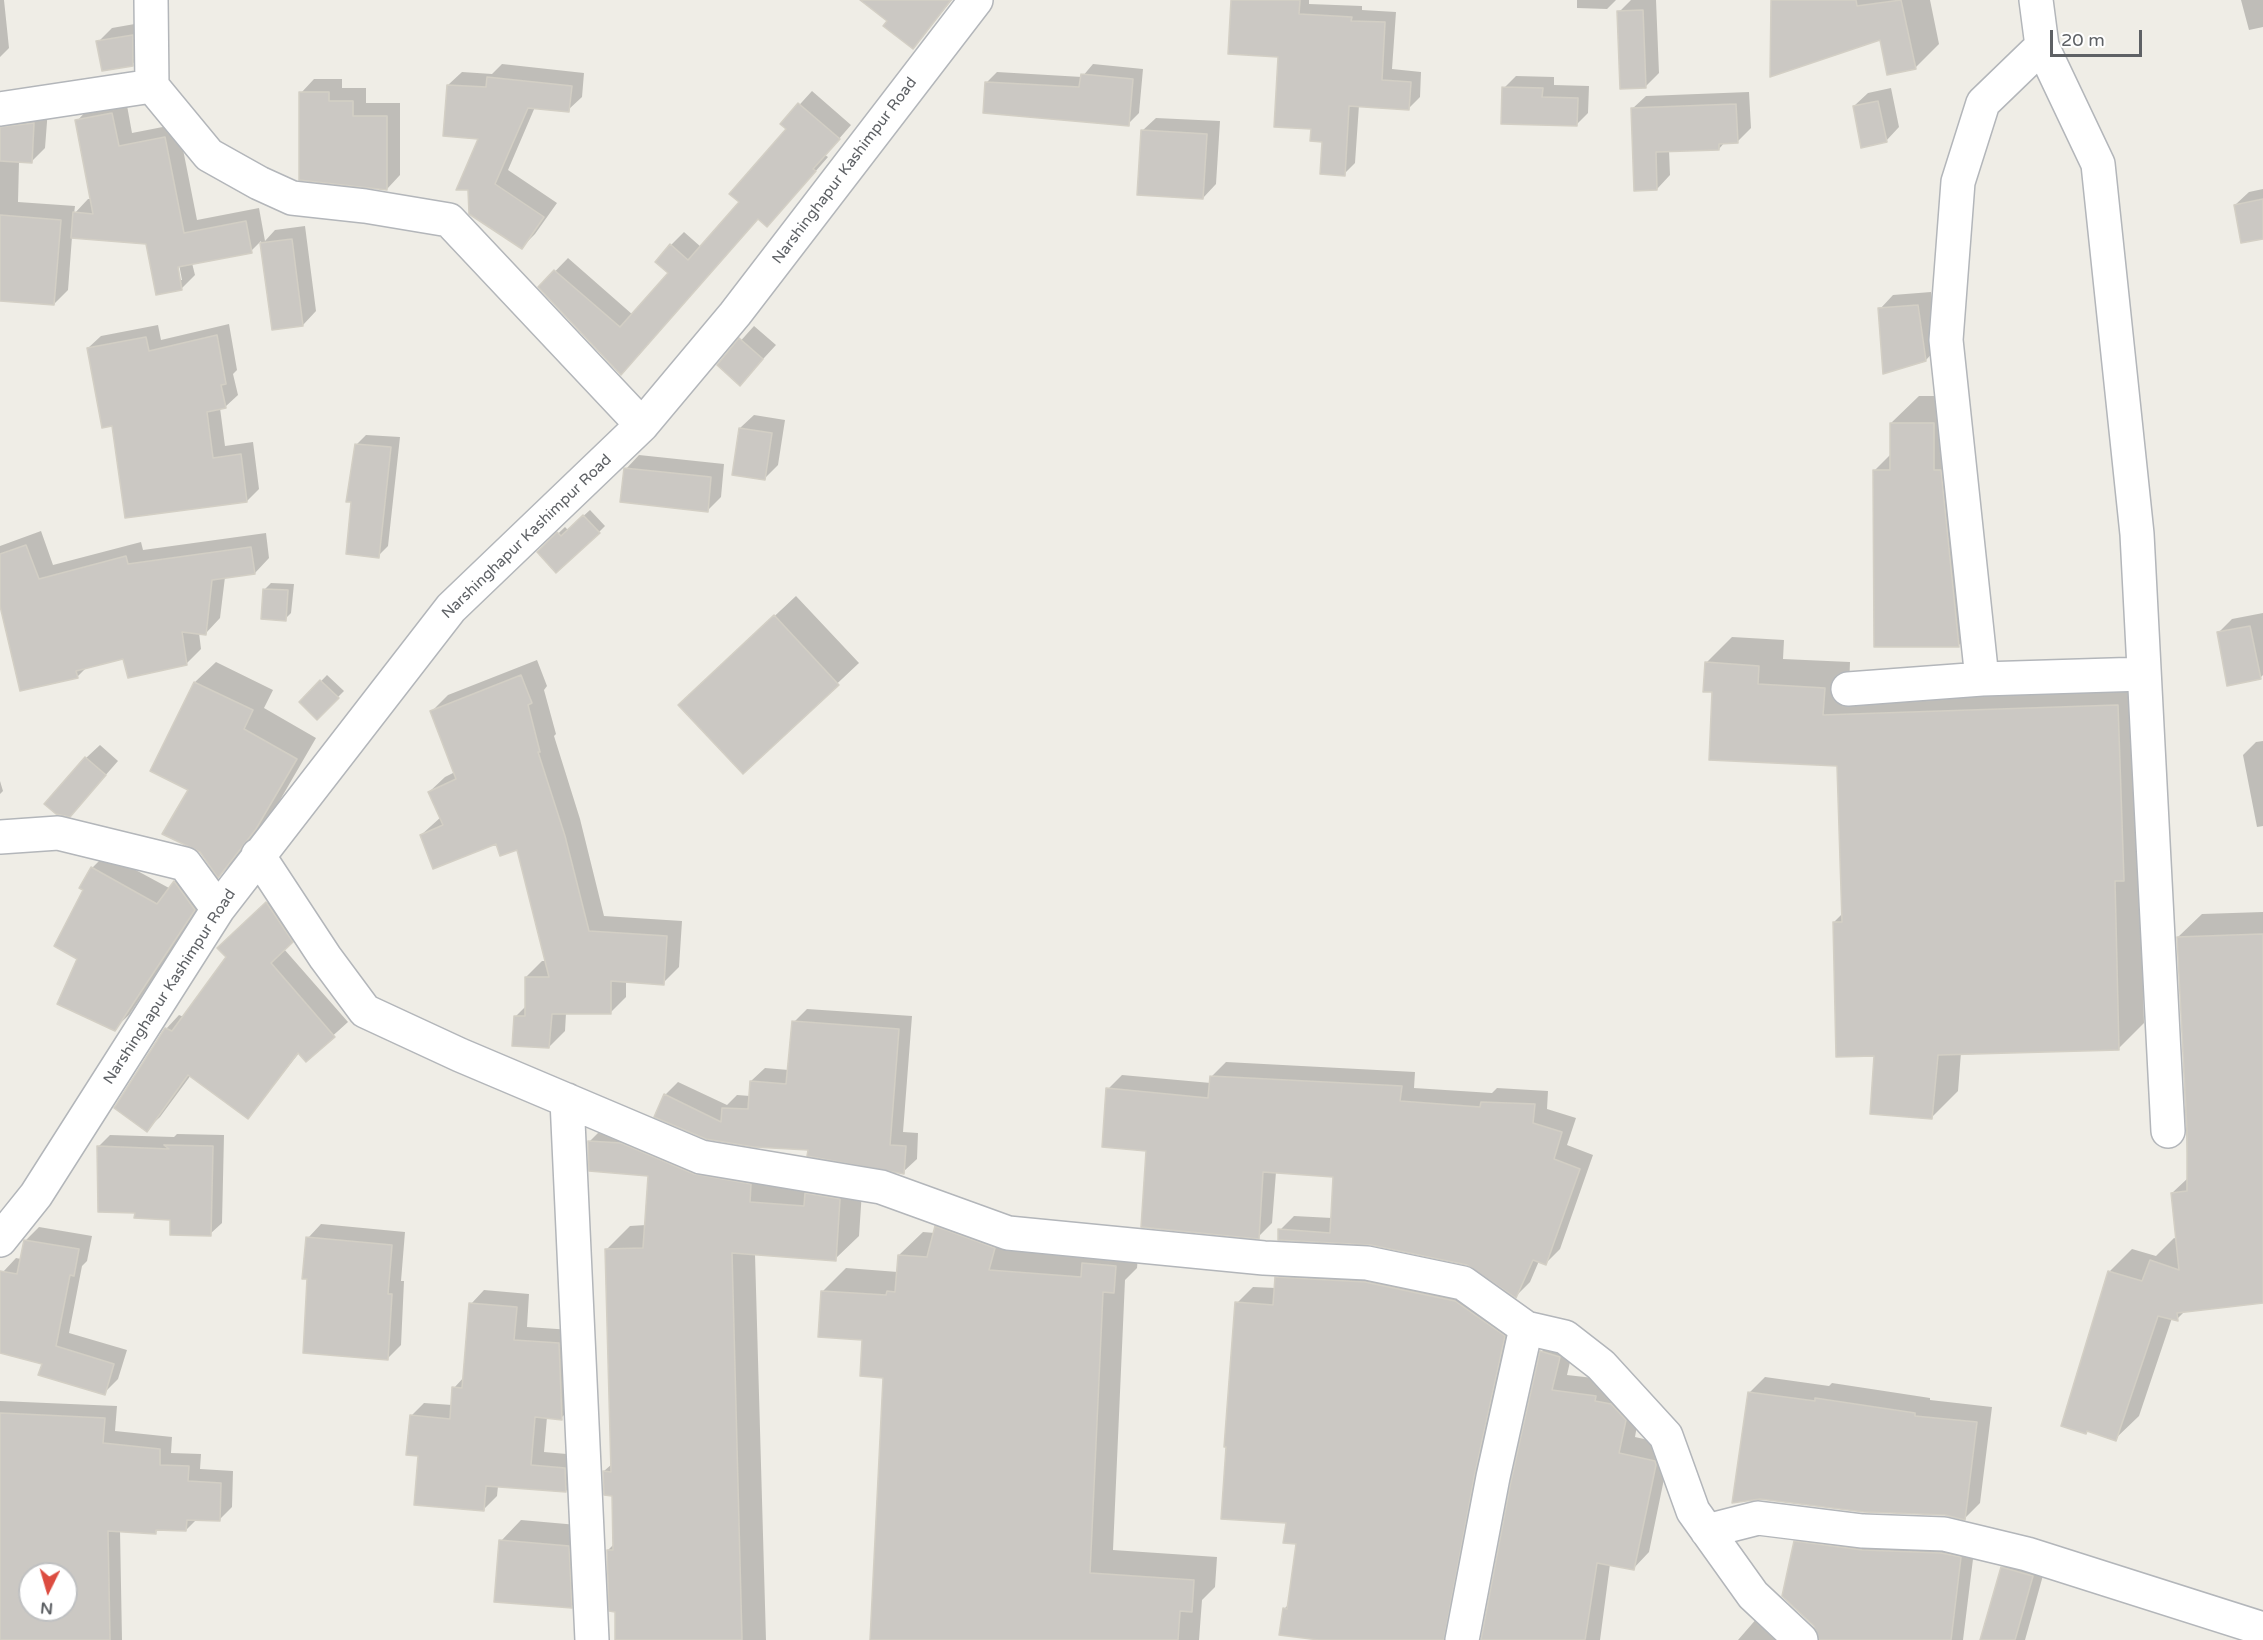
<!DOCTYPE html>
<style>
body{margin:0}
#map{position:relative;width:2263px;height:1640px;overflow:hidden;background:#efede6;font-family:"Varela Round",sans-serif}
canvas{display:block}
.north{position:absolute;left:18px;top:1562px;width:60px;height:60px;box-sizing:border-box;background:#fff;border:2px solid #bfc0c1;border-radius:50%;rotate:185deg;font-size:16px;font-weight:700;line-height:24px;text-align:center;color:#5e6165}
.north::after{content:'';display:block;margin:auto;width:21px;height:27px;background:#dc4c40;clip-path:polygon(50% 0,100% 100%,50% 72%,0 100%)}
.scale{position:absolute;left:2050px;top:30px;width:92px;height:27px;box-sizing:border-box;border:3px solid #5e6165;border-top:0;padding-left:8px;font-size:18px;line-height:21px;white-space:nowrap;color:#5e6165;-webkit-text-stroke:4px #fff;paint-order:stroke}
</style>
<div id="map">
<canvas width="2263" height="1640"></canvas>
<div class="north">N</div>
<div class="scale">20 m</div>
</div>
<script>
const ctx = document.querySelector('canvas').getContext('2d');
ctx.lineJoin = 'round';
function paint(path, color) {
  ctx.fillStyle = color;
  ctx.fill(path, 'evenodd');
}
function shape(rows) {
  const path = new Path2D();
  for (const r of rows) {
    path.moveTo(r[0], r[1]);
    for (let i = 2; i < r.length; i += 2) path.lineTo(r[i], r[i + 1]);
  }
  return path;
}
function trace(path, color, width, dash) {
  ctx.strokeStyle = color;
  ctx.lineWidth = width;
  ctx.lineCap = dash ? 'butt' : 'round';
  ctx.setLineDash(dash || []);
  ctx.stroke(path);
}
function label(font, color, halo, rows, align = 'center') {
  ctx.font = font + ' "Varela Round",sans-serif';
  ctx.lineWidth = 4.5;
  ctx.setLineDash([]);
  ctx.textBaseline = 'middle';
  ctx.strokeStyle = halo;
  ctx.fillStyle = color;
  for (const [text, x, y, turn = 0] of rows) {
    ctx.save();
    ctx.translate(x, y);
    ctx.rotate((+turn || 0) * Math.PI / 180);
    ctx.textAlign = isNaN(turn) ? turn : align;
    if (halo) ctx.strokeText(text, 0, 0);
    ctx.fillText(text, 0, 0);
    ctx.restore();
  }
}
const shadow = shape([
 [0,0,4,0,9,48,0,57],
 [862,0,952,0,913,47,889,20],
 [1233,0,1309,0,1309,4,1362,6,1362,10,1396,12,1392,69,1421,72,1420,97,1409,108,1359,105,1355,163,1344,174,1324,141,1312,127,1279,56],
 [1577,0,1616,0,1607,9,1577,8],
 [1631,0,1656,0,1659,73,1645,87,1619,12],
 [1773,0,1930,0,1939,44,1915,68,1881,38],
 [2241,0,2263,0,2263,27,2249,30],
 [146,22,146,51,132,64,98,42,112,28],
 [502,64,584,73,582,97,568,110,535,107,508,170,557,203,535,234,522,247,471,213,480,137,448,85,462,72,492,74],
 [1093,64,1143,69,1139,113,1128,124,986,83,997,72,1082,77],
 [1516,76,1554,77,1554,85,1589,86,1588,113,1576,125,1504,88],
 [314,79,342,79,342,88,366,88,366,103,400,103,400,175,387,189,301,93],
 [1891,88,1899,127,1886,141,1854,106,1868,93],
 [812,91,851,125,825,155,828,157,780,212,759,218,621,373,540,287,568,258,633,315,670,273,671,245,684,232,701,247,741,202,789,129,782,124],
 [1749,92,1751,128,1738,141,1725,142,1719,149,1669,150,1670,175,1657,189,1632,109,1646,96],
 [126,100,132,133,178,124,197,220,259,208,265,241,275,230,305,226,316,311,303,325,274,328,261,241,251,251,192,263,195,275,181,289,147,242,72,237,68,290,54,304,0,300,0,107,48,109,45,148,31,162,19,161,18,202,75,206,74,214,88,199,92,199,77,121,90,107],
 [178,259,182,280,179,280],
 [1156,118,1220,121,1216,184,1203,198,1142,131],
 [2263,189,2263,238,2235,205,2249,192],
 [1931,292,1939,346,1926,360,1880,309,1893,295],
 [229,324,237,370,233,374,238,395,225,407,220,408,225,446,253,442,259,489,247,501,114,424,88,348,101,336,158,325,161,340],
 [754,326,776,345,740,384,719,365],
 [1919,396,1961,396,1985,619,1958,646,1875,470,1892,453,1891,423],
 [754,415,785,420,778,465,765,478,740,428],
 [366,435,400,437,388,546,378,556,353,501,347,501,356,445],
 [639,455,724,464,721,497,707,511,626,469],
 [590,510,605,526,599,532,539,552,565,527,568,530],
 [41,531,53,565,141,542,143,550,266,533,269,558,255,573,225,577,220,618,206,633,199,633,201,649,186,664,125,657,87,667,77,677,0,600,0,546],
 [271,583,294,584,291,613,285,619,265,589],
 [796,596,859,663,743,772,701,685],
 [2263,613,2263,675,2260,678,2218,633,2232,619],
 [1732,637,1784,640,1783,659,1850,662,1849,689,2144,680,2140,862,2144,1023,2118,1049,1961,1052,1958,1091,1932,1117,1876,1054,1834,922,1843,913,1838,765,1713,691,1706,663],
 [537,660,547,686,544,690,556,734,554,736,580,819,604,916,682,921,679,967,663,983,626,980,626,997,610,1013,566,1013,565,1031,549,1047,516,1016,526,1006,526,977,542,961,546,961,519,848,497,842,421,835,441,817,429,792,445,777,455,772,432,711,448,695],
 [216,662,273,690,264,708,316,738,276,807,239,856,219,876,190,789,152,771,195,682],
 [327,675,344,691,317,718,301,702],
 [2263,741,2263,826,2257,827,2243,755,2256,742],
 [100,745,118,761,83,801,86,758],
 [0,781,3,791,0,794],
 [106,854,169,888,188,867,209,894,129,1015,114,1029,79,958,85,889,92,868],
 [281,890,306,928,284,949,348,1022,306,1060,299,1053,248,1117,191,1075,160,1117,146,1130,166,1029,179,1015,184,1017,228,957,232,935],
 [2263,912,2263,1301,2186,1310,2177,1319,2172,1318,2139,1416,2115,1439,2088,1430,2086,1432,2109,1272,2132,1249,2156,1256,2174,1238,2177,1239,2172,1193,2188,1178,2178,937,2202,914],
 [807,1009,912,1016,903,1132,918,1133,917,1159,903,1172,809,1148,754,1145,665,1095,678,1082,727,1105,737,1095,750,1096,751,1081,765,1068,789,1070,794,1022],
 [1226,1062,1415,1072,1414,1088,1492,1093,1497,1088,1548,1091,1547,1109,1576,1118,1567,1145,1593,1155,1560,1249,1546,1263,1539,1261,1530,1282,1516,1296,1467,1263,1371,1243,1280,1230,1294,1216,1332,1218,1335,1176,1276,1172,1272,1223,1258,1237,1148,1149,1108,1089,1122,1075,1211,1083,1211,1077],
 [613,1118,718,1151,863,1176,859,1236,835,1259,755,1254,766,1640,617,1640,616,1610,608,1550,614,1544,613,1494,604,1471,612,1464,607,1249,630,1226,646,1225,650,1175,589,1142],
 [177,1134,224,1135,222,1223,210,1234,172,1219,136,1212,99,1146,110,1135,174,1137],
 [960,1204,1017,1225,1139,1243,1137,1268,1125,1280,1113,1550,1217,1557,1215,1587,1202,1600,1199,1640,872,1640,884,1376,864,1339,823,1291,846,1268,898,1272,899,1255,923,1232,935,1233,936,1227],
 [321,1224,405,1232,401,1281,404,1281,401,1345,387,1359,309,1278,308,1238],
 [39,1227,92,1236,87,1261,82,1266,69,1333,127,1350,118,1379,104,1393,43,1363,0,1351,0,1286,3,1272,16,1258,21,1259,25,1241],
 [1293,1262,1381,1266,1520,1320,1469,1640,1330,1640,1284,1609,1289,1604,1298,1543,1287,1522,1237,1303,1253,1287,1276,1288,1277,1278],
 [484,1290,529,1294,527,1327,572,1330,574,1405,561,1418,547,1417,544,1452,578,1455,579,1478,566,1491,498,1486,497,1496,484,1509,420,1455,411,1416,424,1403,452,1405,454,1388,464,1377,471,1304],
 [1558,1335,1575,1340,1567,1375,1611,1380,1641,1403,1635,1437,1671,1445,1649,1552,1633,1569,1610,1564,1600,1640,1483,1640,1513,1481,1542,1351],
 [1765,1377,1829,1386,1832,1383,1930,1398,1930,1400,1992,1407,1980,1503,1965,1518,1945,1514,1750,1392],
 [0,1401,117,1406,115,1431,172,1437,171,1453,201,1454,200,1469,233,1471,232,1507,219,1520,197,1519,186,1530,159,1529,156,1532,120,1530,122,1640,0,1640],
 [30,1574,66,1574,66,1610,30,1610],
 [521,1520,589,1526,592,1586,571,1607,501,1541],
 [1810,1527,1975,1543,1963,1640,1830,1640,1795,1542],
 [2017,1553,2047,1561,2025,1640,1982,1640,2002,1568],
 [1765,1609,1811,1640,1738,1640]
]);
const building = shape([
 [860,0,951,0,913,49,883,26,887,21,860,0],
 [1231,0,1300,0,1299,14,1352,17,1351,21,1385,22,1382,80,1411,82,1409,110,1349,106,1345,176,1320,174,1322,142,1310,141,1311,129,1274,127,1278,57,1228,54,1231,0],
 [1771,0,1856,0,1857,6,1901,0,1916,69,1887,75,1880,40,1770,77,1771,0],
 [1643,10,1646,88,1620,89,1617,11,1643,10],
 [133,35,133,66,102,71,96,41,133,35],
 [1081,74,1133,79,1129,126,983,113,985,82,1079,87,1081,74],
 [487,77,572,86,569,112,528,108,495,184,544,217,522,249,469,214,468,190,456,190,478,139,443,136,447,85,486,87,487,77],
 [1502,87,1543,88,1542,97,1578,98,1577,126,1501,124,1502,87],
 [299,92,329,92,329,101,353,101,353,116,387,116,387,190,299,180,299,92],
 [1878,101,1887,142,1861,148,1853,106,1878,101],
 [798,103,840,139,813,169,816,171,767,227,758,219,621,375,538,287,554,270,620,327,668,273,655,262,670,244,688,260,739,202,729,194,786,129,780,124,798,103],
 [1736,104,1738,143,1719,144,1719,150,1656,152,1657,190,1634,191,1631,108,1736,104],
 [112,113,119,146,165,137,184,233,246,221,252,253,178,267,182,290,156,295,146,244,71,238,73,212,93,214,75,120,112,113],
 [34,123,32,163,0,161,0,127,34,123],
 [1141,130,1207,134,1203,199,1137,195,1141,130],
 [2263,199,2263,239,2241,243,2234,205,2263,199],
 [0,215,61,220,54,305,0,301,0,215],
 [292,239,303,326,272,330,260,243,292,239],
 [1918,305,1926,361,1883,374,1878,308,1918,305],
 [217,335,226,384,221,385,226,408,207,412,213,458,241,454,247,502,125,518,112,426,102,428,87,348,146,337,149,351,217,335],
 [739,338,763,359,740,386,717,365,739,338],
 [1890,423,1934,423,1934,470,1941,470,1959,647,1874,647,1873,470,1890,470,1890,423],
 [739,428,772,433,765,480,732,475,739,428],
 [355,444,391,447,379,558,346,554,351,502,346,502,355,444],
 [624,468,711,477,708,512,620,502,624,468],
 [583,515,600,533,556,573,537,552,557,532,561,536,583,515],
 [26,545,39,579,126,556,128,564,251,547,255,574,212,580,206,635,182,632,187,665,128,678,123,659,76,671,78,678,20,691,0,606,0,554,26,545],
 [263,589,288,590,286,621,261,619,263,589],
 [774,615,839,685,743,774,678,705,774,615],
 [2250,626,2261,679,2227,686,2217,632,2250,626],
 [1705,662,1759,666,1758,684,1825,688,1823,715,2118,705,2124,881,2115,881,2119,1050,1938,1055,1932,1119,1870,1114,1874,1056,1836,1057,1833,922,1842,922,1837,766,1709,760,1712,692,1703,692,1705,662],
 [521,675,532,703,528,705,540,752,538,752,565,836,589,931,667,936,664,985,611,981,611,1014,552,1014,549,1048,512,1046,514,1016,525,1016,525,977,549,977,517,850,500,856,496,844,433,869,420,835,443,825,428,792,456,779,430,711,521,675],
 [320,680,339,698,317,720,299,702,320,680],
 [194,682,253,710,244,729,297,759,256,829,218,878,200,852,162,834,188,790,150,771,194,682],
 [85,757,106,775,70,817,56,814,44,804,85,757],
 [91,867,157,904,174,881,195,910,115,1031,57,1004,77,959,54,946,83,890,79,888,91,867],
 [266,902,293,942,271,963,335,1037,306,1062,298,1053,248,1119,188,1075,147,1132,114,1108,165,1028,172,1031,226,957,217,948,266,902],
 [2263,934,2263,1303,2177,1313,2178,1321,2158,1316,2116,1441,2087,1431,2086,1434,2061,1426,2108,1271,2142,1281,2150,1260,2179,1270,2171,1193,2187,1191,2187,1130,2177,937,2263,934],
 [792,1021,899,1029,890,1145,906,1146,904,1174,807,1156,808,1150,754,1147,706,1139,654,1117,664,1094,721,1122,722,1108,748,1109,750,1081,786,1084,792,1021],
 [1210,1076,1402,1086,1400,1101,1480,1107,1481,1102,1535,1104,1533,1123,1562,1132,1554,1159,1580,1169,1546,1265,1533,1260,1516,1298,1467,1265,1371,1245,1278,1240,1278,1229,1330,1233,1333,1177,1263,1172,1259,1239,1141,1227,1146,1151,1102,1147,1106,1088,1208,1098,1210,1076],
 [588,1141,621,1143,694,1174,751,1184,750,1202,804,1206,805,1193,840,1199,836,1261,732,1253,742,1640,615,1640,615,1612,609,1611,607,1550,613,1550,612,1496,604,1495,603,1471,611,1472,605,1249,643,1248,648,1176,589,1171,588,1141],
 [164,1145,213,1146,211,1236,170,1235,170,1220,134,1218,135,1213,98,1212,97,1146,169,1149,164,1145],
 [935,1226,995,1248,989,1270,1081,1277,1082,1263,1116,1266,1114,1293,1103,1292,1090,1573,1194,1580,1192,1612,1180,1611,1178,1640,870,1640,883,1378,860,1376,862,1340,818,1337,821,1291,886,1295,887,1291,895,1292,898,1255,927,1257,935,1226],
 [306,1237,392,1245,388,1294,392,1294,388,1360,303,1353,307,1279,302,1279,306,1237],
 [24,1240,79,1249,74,1276,70,1275,56,1346,114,1364,105,1395,38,1375,42,1364,0,1353,0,1271,17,1274,24,1240],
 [1275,1277,1365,1282,1455,1301,1505,1336,1475,1473,1444,1640,1319,1640,1279,1635,1283,1608,1287,1609,1296,1544,1283,1543,1286,1523,1221,1519,1226,1447,1224,1447,1235,1302,1273,1305,1275,1277],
 [469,1303,517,1307,514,1340,559,1343,562,1420,535,1417,531,1465,565,1468,566,1492,486,1486,484,1511,414,1505,418,1456,406,1455,410,1415,450,1419,452,1387,462,1388,469,1303],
 [1540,1351,1560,1357,1552,1390,1596,1396,1595,1401,1611,1404,1626,1420,1619,1453,1655,1461,1656,1465,1634,1570,1597,1563,1585,1640,1481,1640,1511,1481,1540,1351],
 [1748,1392,1815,1401,1815,1398,1915,1413,1915,1416,1977,1422,1965,1520,1945,1515,1864,1512,1760,1499,1732,1503,1748,1392],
 [0,1413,105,1418,103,1443,160,1449,160,1465,189,1466,188,1481,221,1483,220,1521,187,1520,186,1531,156,1530,156,1534,108,1531,110,1640,0,1640,0,1413],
 [30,1574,66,1574,66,1610,30,1610,30,1574],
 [499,1540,569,1546,572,1608,494,1602,499,1540],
 [1794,1541,1862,1550,1941,1553,1961,1557,1951,1640,1819,1640,1814,1626,1782,1596,1794,1541],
 [2001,1567,2033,1576,2015,1640,1980,1640,2001,1567]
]);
const minor = shape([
 [151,0,152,86],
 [2036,0,2042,46,2098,164,2137,534,2168,1131],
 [2042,46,1983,103,1958,182,1946,340,1982,679,2144,674],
 [0,109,152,86,209,155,259,183,292,198,365,206,449,220,642,425],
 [1848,689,1982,679],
 [0,837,58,833,185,864,218,909],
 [258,855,325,957,365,1011,460,1055,701,1157,881,1187,1008,1233,1264,1258,1367,1263,1463,1283,1526,1328,1565,1337,1601,1365,1666,1436,1693,1511,1753,1595,1801,1640],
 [567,1100,592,1640],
 [0,1240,36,1195,218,909,451,608,642,425,735,314,976,0],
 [1707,1531,1758,1518,1863,1531,1944,1534,2027,1554,2263,1629],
 [1462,1640,1493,1477,1526,1328]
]);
const streetNames = [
 ["Narshinghapur Kashimpur Road",845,171,-53],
 ["Narshinghapur Kashimpur Road",527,537,-44],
 ["Narshinghapur Kashimpur Road",170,987,-57]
];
paint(shadow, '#0003');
paint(building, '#cbc8c3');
trace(building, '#d3cfc5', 1.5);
trace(minor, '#b3b6ba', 36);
trace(minor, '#fff', 33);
label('15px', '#5e6165', '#fff', streetNames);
</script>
